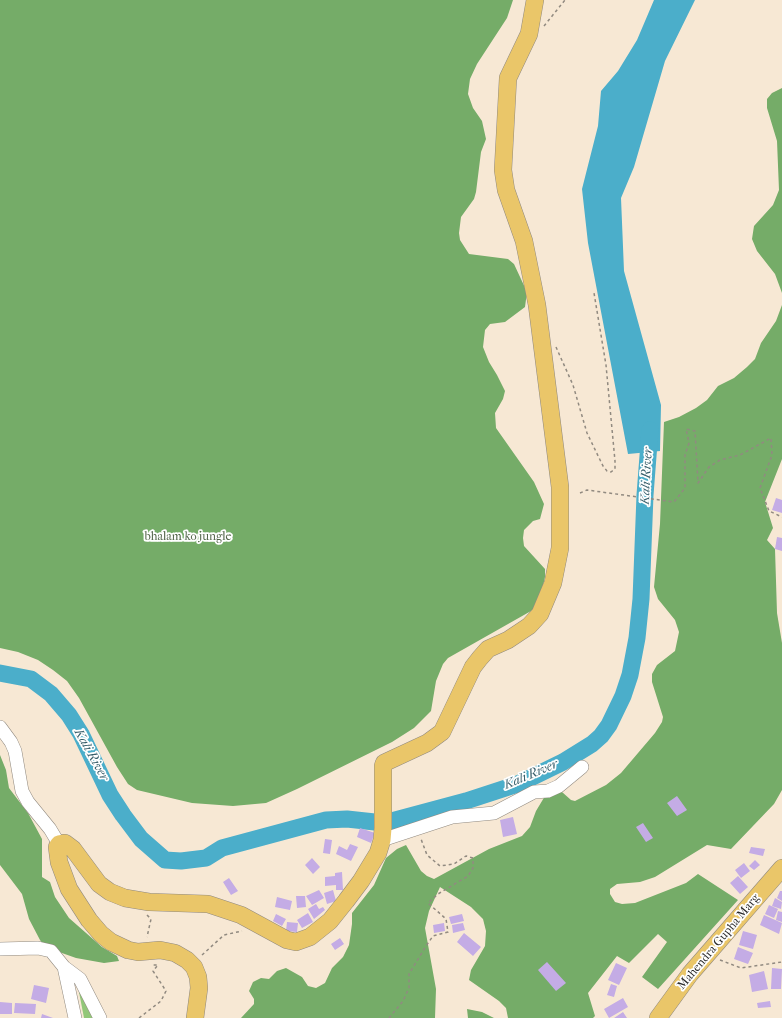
<!DOCTYPE html>
<style>
body{margin:0}
canvas{display:block;background:#f7e8d4}
</style>
<canvas width="782" height="1018"></canvas>
<script>
const ctx = document.querySelector('canvas').getContext('2d');
ctx.lineJoin = 'round';
function paint(path, color) {
  ctx.fillStyle = color;
  ctx.fill(path, 'evenodd');
}
function shape(rows) {
  const path = new Path2D();
  for (const r of rows) {
    path.moveTo(r[0], r[1]);
    for (let i = 2; i < r.length; i += 2) path.lineTo(r[i], r[i + 1]);
  }
  return path;
}
function trace(path, color, width, dash) {
  ctx.strokeStyle = color;
  ctx.lineWidth = width;
  ctx.lineCap = dash ? 'butt' : 'round';
  ctx.setLineDash(dash || []);
  ctx.stroke(path);
}
function label(font, color, halo, rows, align = 'center') {
  ctx.font = font + ' "IM FELL French Canon",serif';
  ctx.lineWidth = 3.5;
  ctx.setLineDash([]);
  ctx.textBaseline = 'middle';
  ctx.strokeStyle = halo;
  ctx.fillStyle = color;
  for (const [text, x, y, turn = 0] of rows) {
    ctx.save();
    ctx.translate(x, y);
    ctx.rotate((+turn || 0) * Math.PI / 180);
    ctx.textAlign = isNaN(turn) ? turn : align;
    if (halo) ctx.strokeText(text, 0, 0);
    ctx.fillText(text, 0, 0);
    ctx.restore();
  }
}
const green = shape([
 [84,991,96,1018,84,1018,79,992]
]);
const forest = shape([
 [0,0,513,0,507,18,477,64,470,79,468,94,473,108,482,121,486,139,481,152,476,192,474,199,461,217,459,233,460,240,469,254,508,259,514,264,527,292,525,307,505,322,490,324,485,330,483,347,489,362,497,375,505,391,503,399,495,413,496,428,534,482,544,504,540,519,533,521,524,530,523,538,524,546,545,569,545,577,540,599,536,606,531,611,448,658,443,664,436,681,431,711,414,728,392,742,297,789,266,803,233,806,192,803,137,790,128,784,117,767,79,698,67,681,53,670,38,660,18,652,0,648],
 [782,88,782,293,775,274,757,251,752,239,754,226,773,205,779,190,777,141,767,108,767,99,772,93],
 [782,305,782,459,765,502,773,528,767,540,775,549,777,613,782,643,782,790,774,804,731,849,707,845,655,877,640,882,617,884,610,889,610,894,615,902,622,904,635,903,686,883,698,874,738,900,658,989,642,977,667,942,658,934,629,963,617,956,588,993,595,1016,593,1018,508,1018,506,1008,499,1001,469,980,471,970,485,946,486,931,483,919,471,907,440,887,429,911,425,928,436,989,435,1018,241,1018,254,1004,254,999,249,991,253,982,261,978,269,979,277,971,286,968,302,977,308,986,316,988,325,983,332,968,343,957,349,945,352,924,352,913,374,885,386,858,397,849,406,845,421,871,427,876,434,879,489,849,522,836,530,827,536,811,545,796,556,791,562,792,571,800,575,801,606,785,621,773,655,733,662,722,663,717,652,682,652,674,657,665,675,651,679,632,675,620,658,599,654,587,660,524,664,422,679,417,696,408,707,400,718,386,734,378,747,367,755,359,761,343,776,321],
 [0,755,6,770,9,788,28,813,42,839,42,877,50,882,55,897,69,918,102,947,117,956,119,961,104,963,76,958,45,947,40,940,29,919,22,894,0,865],
 [467,1009,482,1012,494,1018,468,1018]
]);
const water = shape([
 [654,0,695,0,665,61,634,167,621,198,624,271,661,405,660,451,628,454,588,243,582,189,598,126,601,91,618,71,637,40]
]);
const river = shape([
 [0,673,31,679,51,694,69,715,81,734,110,795,123,815,141,839,165,860,181,861,206,858,222,848,326,820,347,819,384,823,466,801,518,784,563,762,592,744,601,736,609,725,623,696,630,675,637,638,641,599,645,495,650,430]
]);
const building = shape([
 [776,498,782,500,782,513,772,510],
 [777,537,782,538,782,551,775,549],
 [677,796,687,810,677,816,667,803],
 [513,817,517,834,503,837,500,820],
 [643,823,653,838,646,842,636,827],
 [360,828,375,833,371,843,357,837],
 [325,839,332,840,330,854,323,853],
 [350,844,358,847,351,861,336,854,339,846,347,850],
 [751,847,765,849,763,856,749,853],
 [312,858,320,867,313,874,305,865],
 [755,860,760,865,754,870,749,866],
 [744,863,750,871,741,878,735,870],
 [342,872,343,890,336,890,336,885,325,886,325,877,335,876,335,873],
 [738,876,748,887,740,894,730,883],
 [229,878,238,891,231,895,223,882],
 [319,890,324,898,312,905,306,896],
 [333,890,336,901,327,904,324,893],
 [780,891,782,891,782,901,777,898],
 [296,896,305,896,306,907,297,908],
 [277,897,292,901,290,910,275,907],
 [775,898,782,902,781,909,772,906],
 [316,904,319,909,323,907,325,910,314,919,308,909],
 [769,905,778,909,774,918,765,914],
 [778,911,782,912,782,922,776,920],
 [308,913,313,922,302,928,297,920],
 [276,914,286,919,282,926,273,921],
 [462,914,464,921,451,924,449,917],
 [764,915,782,923,779,934,760,925],
 [287,922,298,923,297,932,286,931],
 [444,923,445,931,434,933,433,925],
 [463,923,465,930,453,933,452,925],
 [743,931,757,935,753,949,739,945],
 [464,933,481,947,473,956,457,942],
 [340,938,344,944,335,950,331,944],
 [738,947,753,953,748,964,734,959],
 [547,962,566,983,556,991,538,970],
 [616,963,627,968,619,985,608,980],
 [772,968,782,969,781,989,771,989],
 [764,971,768,989,752,992,749,975],
 [611,984,617,986,614,997,607,995],
 [34,985,49,988,46,1003,31,999],
 [623,998,628,1007,609,1018,604,1009],
 [770,1001,771,1007,758,1008,757,1003],
 [0,1002,12,1003,12,1014,0,1014],
 [15,1003,36,1004,35,1014,14,1013],
 [623,1012,627,1018,614,1018],
 [42,1014,53,1018,41,1018]
]);
const path = shape([
 [544,26,565,0],
 [556,347,573,385,587,433,603,466,607,471,611,472,615,469,615,461,606,365,594,293],
 [580,493,587,490,674,502,685,488,685,455,689,443,686,429,695,431,698,483,709,467,720,460,740,455,771,438,772,455,760,488,769,511,782,517],
 [147,915,151,919,147,937],
 [202,955,224,935,242,931],
 [720,960,741,968,782,962],
 [139,1018,161,1001,166,991,153,971,158,965,152,965],
 [389,1018,403,1001,409,988,409,974,426,946,433,936,448,932,446,919,428,903,438,894,468,876,473,868,473,858,466,856,454,864,440,866,427,855,421,839]
]);
const minor = shape([
 [0,727,11,742,15,751,22,791,28,802,50,829,59,844],
 [382,840,452,817,494,813,534,792,548,791,559,786,582,767],
 [0,949,38,948,51,951,64,967,75,1018],
 [64,967,80,979,100,1018]
]);
const major = shape([
 [195,1018,199,988,198,977,194,967,187,960,175,953,160,950,138,952,128,950,111,942,101,934,89,920,69,889,59,862,57,847,59,844,65,843,73,849,99,884,110,892,125,898,149,902,208,904,241,915,287,940,296,942,310,937,330,921,346,901,361,881,378,853,382,840,383,828,383,766,384,763,427,743,442,732,473,667,480,658,488,649,508,640,529,626,540,614,553,583,560,548,560,487,537,305,524,241,506,190,503,170,508,78,529,34,535,0],
 [658,1018,690,974,782,868]
]);
const parkNames = [
 ["bhalam ko jungle",188,537]
];
const streetNames = [
 ["Mahendra Gupha Marg",719,942,-50]
];
const waterNames = [
 ["Kali River",647,476,-87],
 ["Kali River",91,755,61],
 ["Kali River",531,775,-23]
];
paint(green, '#92c778');
paint(forest, '#75ac68');
paint(water, '#4baeca');
trace(river, '#4baeca', 17);
paint(building, '#c4ace5');
trace(minor, '#918a80', 14);
trace(major, '#918a80', 18);
trace(path, '#918a80', 1.5, [3, 3]);
trace(minor, '#fff', 13);
trace(major, '#eac669', 17);
label('12px', '#4f6246', '#fff', parkNames);
label('12px', '#2b2b2b', '#fff', streetNames);
label('italic 13px', '#385f6b', '#fff', waterNames);
</script>
